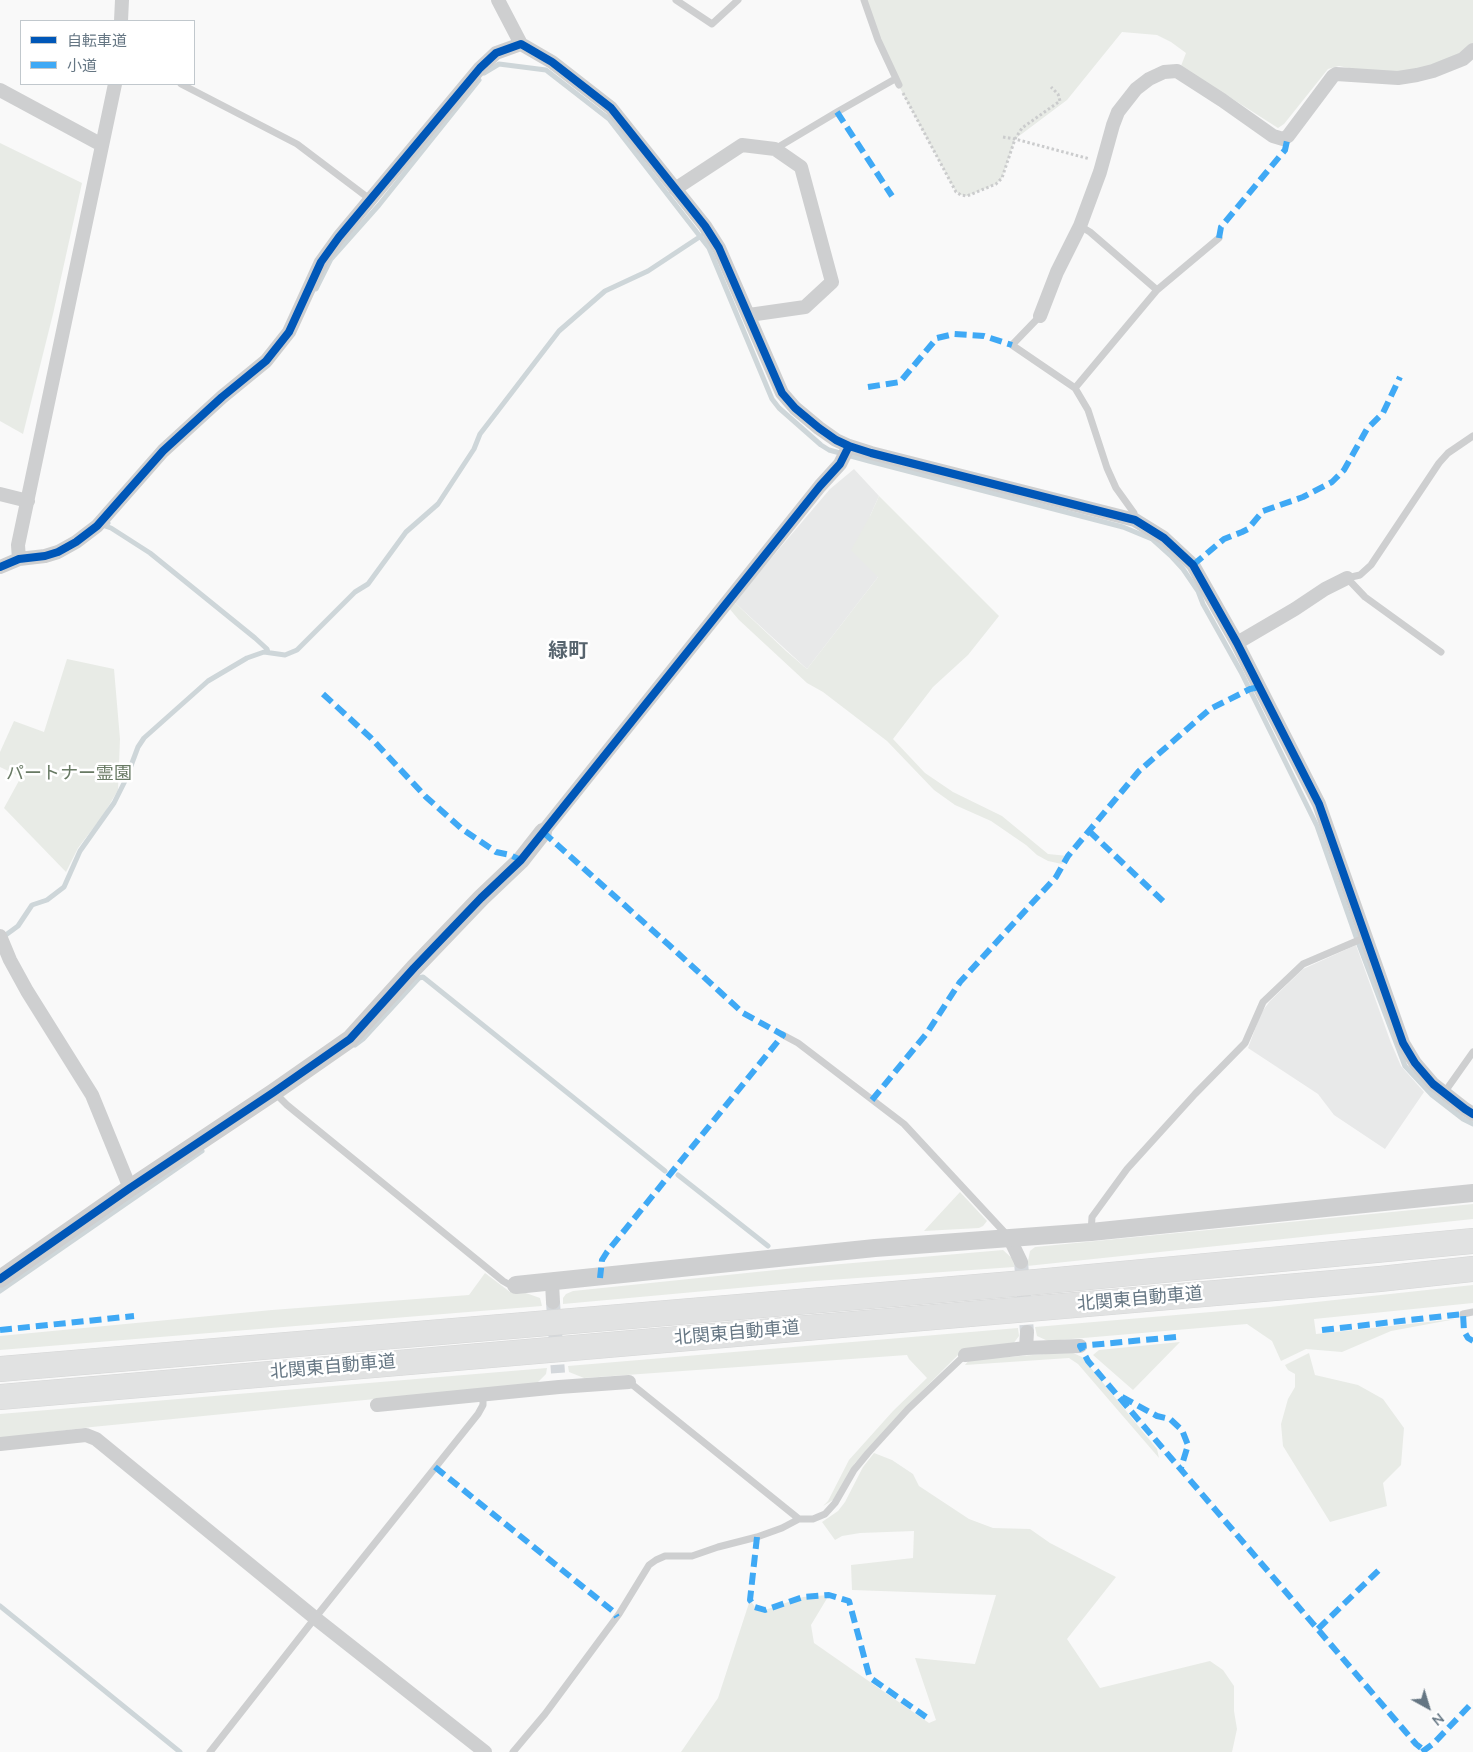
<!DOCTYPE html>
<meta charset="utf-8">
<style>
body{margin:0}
#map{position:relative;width:1473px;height:1752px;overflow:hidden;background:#f9f9f9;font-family:"Nunito Sans","Noto Sans JP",sans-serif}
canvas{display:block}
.legend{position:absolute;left:20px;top:20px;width:175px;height:65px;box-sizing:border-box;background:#fff;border:1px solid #c1c8cd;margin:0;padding:6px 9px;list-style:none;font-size:15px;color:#657683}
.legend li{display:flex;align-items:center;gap:10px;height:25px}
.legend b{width:25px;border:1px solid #c1c8cd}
.north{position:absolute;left:1403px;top:1682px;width:50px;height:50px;-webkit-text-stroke:4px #fff;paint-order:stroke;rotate:141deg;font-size:14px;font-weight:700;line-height:20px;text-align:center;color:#657683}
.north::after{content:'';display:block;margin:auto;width:18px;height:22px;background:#657683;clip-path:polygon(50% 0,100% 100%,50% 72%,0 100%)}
</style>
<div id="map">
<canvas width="1473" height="1752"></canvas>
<ul class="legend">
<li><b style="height:6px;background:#0057b8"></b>自転車道</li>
<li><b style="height:6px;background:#3fa9f5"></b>小道</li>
</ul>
<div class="north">N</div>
</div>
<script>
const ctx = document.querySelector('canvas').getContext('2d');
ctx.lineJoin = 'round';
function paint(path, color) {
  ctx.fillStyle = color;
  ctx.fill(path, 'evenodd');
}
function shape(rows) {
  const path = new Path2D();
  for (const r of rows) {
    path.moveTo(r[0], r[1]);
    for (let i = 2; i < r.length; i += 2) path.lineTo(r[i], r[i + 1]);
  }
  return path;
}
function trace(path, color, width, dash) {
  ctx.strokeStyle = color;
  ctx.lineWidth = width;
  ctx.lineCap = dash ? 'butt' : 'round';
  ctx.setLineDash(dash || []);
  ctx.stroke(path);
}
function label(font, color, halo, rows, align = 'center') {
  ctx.font = font + ' "Nunito Sans","Noto Sans JP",sans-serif';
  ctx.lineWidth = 5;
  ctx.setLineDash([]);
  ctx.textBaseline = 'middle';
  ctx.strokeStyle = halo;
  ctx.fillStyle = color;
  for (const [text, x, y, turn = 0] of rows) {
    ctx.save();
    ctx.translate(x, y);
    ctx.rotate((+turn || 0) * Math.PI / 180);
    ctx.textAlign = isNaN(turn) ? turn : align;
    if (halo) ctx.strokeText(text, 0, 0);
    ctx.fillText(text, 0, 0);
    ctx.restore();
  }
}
const built = shape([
 [854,469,879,496,870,516,878,577,807,669,734,602,830,489],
 [1356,945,1391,1043,1401,1066,1424,1092,1385,1149,1334,1115,1318,1094,1248,1048,1261,1013,1270,1001,1303,969]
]);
const green = shape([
 [864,0,1473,0,1473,43,1460,56,1397,78,1339,66,1328,69,1284,124,1278,128,1181,66,1186,53,1171,42,1157,35,1122,32,1067,100,1015,139,1002,178,996,184,967,196,961,195,956,192,895,79],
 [0,143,82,183,53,314,23,434,0,421],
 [879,496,999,616,968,655,933,687,893,739,925,773,953,792,1002,816,1048,854,1068,856,1062,864,1048,861,1037,855,1026,845,991,821,955,805,934,790,887,741,823,692,807,683,739,620,728,607,734,602,786,651,807,669,878,577,851,550,870,516],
 [67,659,114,669,120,739,118,790,104,814,78,848,66,872,4,808,21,777,0,767,0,752,14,721,44,732],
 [960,1192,987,1221,983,1226,979,1228,924,1231],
 [1473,1204,1473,1219,1027,1266,1030,1251,1035,1247],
 [1003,1250,1014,1260,1014,1267,815,1281,563,1304,563,1298,566,1294,573,1291,795,1268],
 [485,1273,510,1292,523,1292,540,1298,542,1306,0,1350,0,1336,272,1310,469,1295],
 [1473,1285,1473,1303,1314,1319,1316,1334,1456,1319,1391,1331,1342,1352,1306,1349,1281,1361,1272,1341,1247,1324,1048,1341,1037,1336,1035,1327,1270,1307],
 [1018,1328,1019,1336,1013,1344,960,1353,906,1407,855,1463,833,1500,823,1506,828,1501,849,1460,893,1411,927,1378,909,1359,907,1355,584,1378,569,1372,568,1366],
 [1180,1342,1133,1390,1093,1355,1099,1350],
 [1071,1352,1082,1357,1157,1449,1159,1458,1078,1364,1069,1358,965,1365,969,1360],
 [1309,1353,1315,1375,1358,1385,1383,1399,1404,1428,1401,1465,1383,1483,1387,1506,1330,1522,1283,1446,1281,1424,1288,1399,1295,1387,1295,1374,1288,1370,1285,1365],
 [547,1368,546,1374,537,1383,92,1427,2,1438,0,1437,0,1414],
 [874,1453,892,1460,913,1474,919,1486,969,1519,993,1528,1030,1529,1050,1543,1116,1577,1067,1639,1100,1688,1210,1661,1223,1670,1234,1686,1234,1711,1237,1729,1232,1752,681,1752,718,1698,750,1600,755,1607,765,1610,803,1597,829,1595,811,1625,814,1643,929,1723,936,1720,915,1658,975,1664,996,1595,852,1590,851,1565,913,1558,914,1531,860,1533,842,1536,835,1540,822,1522,838,1511,845,1502,863,1467]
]);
const stream = shape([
 [484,73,499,64,546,70,609,119,709,248,772,399,779,408,821,445,829,450,869,461,1123,527,1152,539,1172,557,1183,569,1198,591,1203,604,1241,672,1317,826,1355,934,1405,1066,1432,1095,1463,1119,1473,1124],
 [316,289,331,259,379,205,479,80],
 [108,523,105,526,111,528,150,553,255,638,267,649,268,652],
 [3,937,18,926,32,905,47,900,64,887,80,851,114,803,126,779,138,747,144,738,208,681,247,658,264,652,285,655,297,650,355,592,368,584,406,532,438,504,474,449,480,434,559,331,605,291,648,271,701,236],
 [355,1045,363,1039,419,978,423,977,665,1171],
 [678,1175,768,1246],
 [0,1291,202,1151],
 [0,1606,180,1752]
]);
const minorTunnel = shape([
 [1021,1262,1027,1332],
 [553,1302,558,1373]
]);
const path = shape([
 [903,93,956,192,961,195,967,196,996,184,1002,178,1015,139,1022,128,1060,101,1058,94,1051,87],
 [1003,137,1015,139,1090,159]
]);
const service = shape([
 [676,0,712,24,738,0],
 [864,0,878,40,899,85],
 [181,84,297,144,371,200],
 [775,149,837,112,895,79],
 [1080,226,1090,232,1157,290],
 [1040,316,1012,345,1075,388],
 [1135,520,1134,513,1116,488,1107,468,1088,410,1075,388,1157,290,1219,238],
 [1347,578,1360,575,1371,565,1439,463,1448,453,1473,436],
 [1347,578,1365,597,1441,652],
 [783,1035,798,1043,904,1124,1007,1235],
 [274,1092,287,1105,503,1281,510,1285,516,1285],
 [1444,1093,1473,1052],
 [1091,1232,1092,1217,1127,1169,1195,1094,1245,1043,1263,1002,1303,964,1366,937],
 [1463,1314,1473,1312],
 [629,1382,799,1519,813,1519,825,1514,835,1503,854,1470,868,1453,908,1409,965,1355],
 [210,1752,315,1618,478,1414,483,1405,483,1395],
 [513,1752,545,1714,619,1614,649,1565,656,1560,665,1556,692,1556,718,1547,757,1537,782,1528,799,1519]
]);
const minor = shape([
 [498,0,521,44],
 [121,21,122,0],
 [0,90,102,145],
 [675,189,742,145,775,149,801,167,832,282,805,307,749,315],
 [1040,316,1057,272,1080,226,1100,172,1113,125,1118,112,1136,89,1149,79,1164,72,1177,71,1222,100,1273,136,1283,139,1288,136,1333,76,1336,74,1398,78,1417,75,1433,71,1463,59,1473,50],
 [0,494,28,501],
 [19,559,18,545,115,84],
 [0,567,19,559,45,556,58,552,76,542,97,526,163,451,222,397,266,361,289,332,321,262,339,237,480,68,496,53,521,44,552,62,611,108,705,226,719,248,782,393,795,408,819,428,836,440,849,446,871,453,1135,520,1164,538,1193,565,1237,643,1319,804,1403,1043,1415,1063,1433,1084,1465,1109,1473,1114],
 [1237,643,1295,609,1325,589,1347,578],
 [543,832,820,486,840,464,849,446],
 [0,936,10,960,27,991,92,1095,130,1188],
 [1009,1237,1021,1262],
 [552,1283,553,1302],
 [1026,1348,1027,1332],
 [965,1355,1026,1348,1080,1346],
 [377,1405,559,1387,629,1382],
 [0,1444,86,1435,96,1439,315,1618,485,1752]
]);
const tertiary = shape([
 [0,1279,130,1188,274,1092,350,1039,414,968,481,898,521,860,543,832],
 [516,1285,875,1248,1091,1232,1473,1193]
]);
const motorway = shape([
 [0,1369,1036,1282,1473,1241],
 [0,1397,1040,1308,1380,1279,1473,1269]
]);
const quiet = shape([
 [837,112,892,196],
 [1219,238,1221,227,1285,150,1288,136],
 [868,387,900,382,937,338,954,334,984,336,1012,345],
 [1193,565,1224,539,1242,532,1248,529,1263,511,1303,497,1332,482,1344,470,1367,429,1383,413,1400,377],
 [323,694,371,738,426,797,462,829,496,852,510,855,521,860],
 [1089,831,1164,902],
 [543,832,669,945,743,1013,783,1035,607,1252,602,1260,600,1278],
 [872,1100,927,1033,960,982,1056,877,1068,856,1139,771,1210,709,1250,689,1260,687],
 [0,1330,134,1316],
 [1322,1330,1463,1314,1464,1331,1468,1338,1473,1341],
 [1176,1337,1080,1346,1088,1361,1416,1744,1426,1752],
 [1122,1397,1157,1416,1170,1419,1182,1430,1188,1445,1181,1468],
 [435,1467,614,1612,617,1617],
 [757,1537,750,1600,755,1607,765,1610,803,1597,829,1595,849,1601,869,1675,872,1679,926,1717],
 [1318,1629,1380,1569],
 [1422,1752,1434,1743,1473,1702]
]);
const cycleway = shape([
 [0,567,19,559,45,556,58,552,76,542,97,526,163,451,222,397,266,361,289,332,321,262,339,237,480,68,496,53,521,44,552,62,611,108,705,226,719,248,782,393,795,408,819,428,836,440,849,446,871,453,1135,520,1164,538,1193,565,1237,643,1319,804,1403,1043,1415,1063,1433,1084,1465,1109,1473,1114],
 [0,1279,130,1188,274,1092,350,1039,414,968,481,898,521,860,820,486,840,464,849,446]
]);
const parkNames = [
 ["パートナー霊園",69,775]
];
const streetNames = [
 ["北関東自動車道",1140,1300,-5],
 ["北関東自動車道",737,1334,-5],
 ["北関東自動車道",333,1368,-5]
];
const quarterNames = [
 ["緑町",568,652]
];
paint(built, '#e8e9e9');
paint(green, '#e8ebe6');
trace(stream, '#ced6d9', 5);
trace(minorTunnel, '#d4d8dc', 14, [14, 7]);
trace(motorway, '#d5d6d6', 26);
trace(path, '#cbcccd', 3, [2.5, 2.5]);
trace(service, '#cecfd0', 7);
trace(minor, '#cecfd0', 14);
trace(tertiary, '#cecfd0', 18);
trace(motorway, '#e1e2e2', 25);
trace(quiet, '#3fa9f5', 6, [12, 6]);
trace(cycleway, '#0057b8', 8);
label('18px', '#687a64', '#fff', parkNames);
label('18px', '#657683', '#fff', streetNames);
label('bold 20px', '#57646e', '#fff', quarterNames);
</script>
